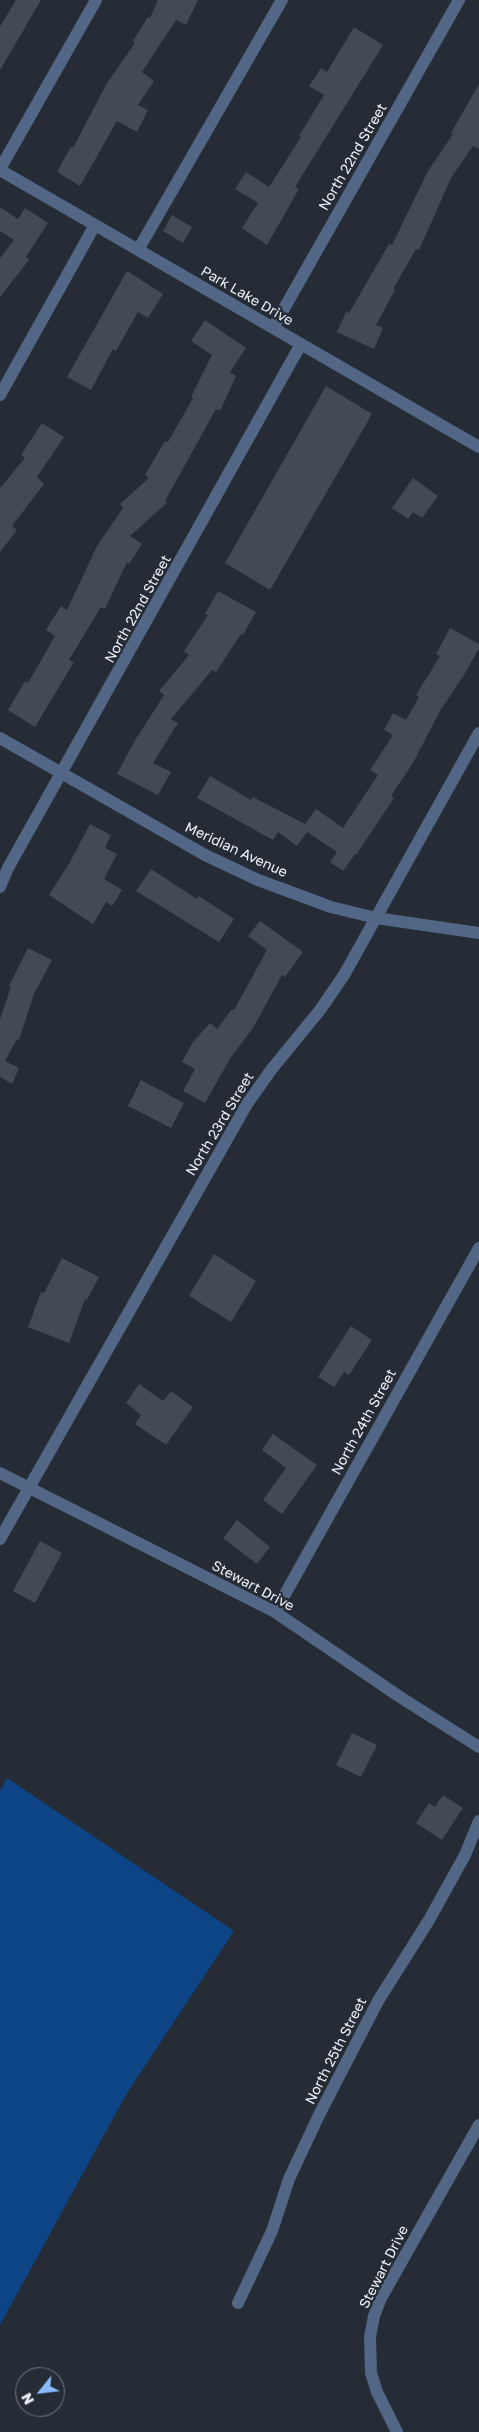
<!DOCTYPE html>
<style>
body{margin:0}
#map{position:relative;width:479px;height:2432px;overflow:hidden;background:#252c36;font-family:"Golos Text",sans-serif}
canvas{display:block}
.north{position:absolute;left:15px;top:2367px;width:50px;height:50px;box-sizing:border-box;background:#252c36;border:1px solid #757c84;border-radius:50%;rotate:241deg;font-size:14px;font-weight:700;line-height:20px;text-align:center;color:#eef3f9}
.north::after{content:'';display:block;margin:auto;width:18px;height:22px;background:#89bafc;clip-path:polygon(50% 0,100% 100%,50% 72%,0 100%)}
</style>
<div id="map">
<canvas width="479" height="2432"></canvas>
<div class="north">N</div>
</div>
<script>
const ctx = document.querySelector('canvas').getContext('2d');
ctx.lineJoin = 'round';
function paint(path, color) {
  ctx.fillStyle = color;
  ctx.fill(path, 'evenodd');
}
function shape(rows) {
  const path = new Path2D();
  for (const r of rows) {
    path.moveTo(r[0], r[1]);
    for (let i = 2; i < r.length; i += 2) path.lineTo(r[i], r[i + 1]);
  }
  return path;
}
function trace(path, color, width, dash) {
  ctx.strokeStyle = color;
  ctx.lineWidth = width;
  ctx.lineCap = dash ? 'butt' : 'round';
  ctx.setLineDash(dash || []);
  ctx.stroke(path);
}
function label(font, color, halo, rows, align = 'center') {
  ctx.font = font + ' "Golos Text",sans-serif';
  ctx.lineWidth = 5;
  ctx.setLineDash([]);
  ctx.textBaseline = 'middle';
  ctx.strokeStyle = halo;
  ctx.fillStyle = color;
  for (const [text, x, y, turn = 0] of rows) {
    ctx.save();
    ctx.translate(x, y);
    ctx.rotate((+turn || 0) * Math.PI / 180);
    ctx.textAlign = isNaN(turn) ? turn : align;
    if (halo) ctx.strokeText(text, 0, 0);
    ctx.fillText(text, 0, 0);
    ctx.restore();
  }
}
const green = shape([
 [7,1778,234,1931,127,2093,0,2325,0,1791]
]);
const building = shape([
 [16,0,41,0,0,70,0,27],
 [158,0,198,0,186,25,176,20,142,72,154,81,138,105,148,110,137,132,117,121,80,186,57,172,71,147,73,148,107,83,135,43,133,41,148,17,150,18],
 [354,27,383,45,295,187,299,189,267,245,242,228,258,203,235,189,246,172,269,187,301,137,299,136,324,95,309,86,321,68,327,72],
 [479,84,479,149,473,146,451,178,419,250,416,249,393,289,395,290,376,325,383,328,374,349,337,332,346,312,349,313,389,244,392,245,428,171,453,134,451,133],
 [0,207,18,219,25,208,48,223,26,257,29,260,0,297,0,258,14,240,0,231],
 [172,215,192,227,183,243,163,231],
 [127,271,163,294,148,318,138,312,116,351,113,349,91,390,67,377],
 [205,320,246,348,230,372,236,376,220,411,216,409,165,501,167,503,130,536,142,544,129,564,127,562,105,609,101,607,69,660,74,662,35,727,8,710,25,681,28,683,55,636,46,630,61,606,67,610,97,546,123,508,120,504,149,478,145,475,165,441,168,442,193,398,191,397,212,355,191,341],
 [326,386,372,414,270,590,225,563],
 [42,423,64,437,37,477,44,484,12,526,17,530,0,552,0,488,25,458,21,455],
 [413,478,438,496,422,518,413,512,408,519,392,508],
 [218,591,256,612,243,635,241,634,216,672,212,670,171,719,178,723,153,763,171,772,158,795,117,774,134,742,164,695,159,691,189,655,184,651,208,615,205,614],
 [450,628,479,644,479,648,464,675,440,711,413,763,391,796,394,798,356,855,355,854,343,871,330,862,337,852,307,832,297,846,278,832,273,840,197,798,210,776,251,800,253,797,305,824,316,809,343,828,378,775,370,770,393,735,384,730,393,713,406,720,419,697,416,695,440,656,436,654],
 [90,824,111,835,105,848,117,854,104,879,122,890,112,906,106,902,93,924,49,895,70,862],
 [151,869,197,899,199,896,234,919,219,942,136,891],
 [260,921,303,952,285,977,282,975,253,1028,231,1057,205,1103,183,1091,195,1069,182,1062,193,1042,210,1023,217,1029,232,1009,234,1010,267,950,248,936],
 [28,948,52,960,34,994,19,1040,17,1039,5,1061,19,1068,12,1084,0,1077,0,1019,11,987,9,986],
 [141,1080,184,1103,171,1128,128,1106],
 [214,1254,256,1281,231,1322,189,1296],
 [62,1258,99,1277,87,1300,85,1299,69,1343,28,1327,41,1292,44,1293],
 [351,1326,372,1340,349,1375,344,1372,334,1387,318,1377],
 [139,1384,163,1401,171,1391,193,1407,166,1445,135,1424,141,1415,126,1403],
 [273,1434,317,1465,282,1514,263,1500,286,1468,262,1450],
 [237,1520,270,1547,257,1564,223,1538],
 [40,1541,62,1553,35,1603,13,1591],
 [352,1733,377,1745,361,1777,336,1765],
 [443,1795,463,1808,442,1840,416,1823,429,1803,435,1807]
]);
const minor = shape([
 [0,169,96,0],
 [0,170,479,447],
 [138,250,282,0],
 [273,328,459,0],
 [0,395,95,225],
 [0,738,205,855,258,880,331,907,376,918,479,933],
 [0,887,8,868,301,344],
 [0,1473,275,1612,400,1697,479,1747],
 [0,1539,247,1104,271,1070,320,1010,344,975,479,733],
 [275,1612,479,1248],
 [238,2303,272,2231,289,2179,319,2115,378,2001,429,1920,465,1855,479,1821],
 [397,2432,377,2392,371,2373,370,2337,374,2316,381,2298,479,2125]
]);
const streetNames = [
 ["North 22nd Street",353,157,-60],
 ["Park Lake Drive",247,296,30],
 ["North 22nd Street",138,609,-61],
 ["Meridian Avenue",236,850,25],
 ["North 23rd Street",220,1124,-59],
 ["North 24th Street",364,1422,-61],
 ["Stewart Drive",253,1586,28],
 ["North 25th Street",336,2051,-63],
 ["Stewart Drive",384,2267,-63]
];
paint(green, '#0d4485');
paint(building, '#424a55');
trace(minor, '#516785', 12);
label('14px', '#eef3f9', '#252c36', streetNames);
</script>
